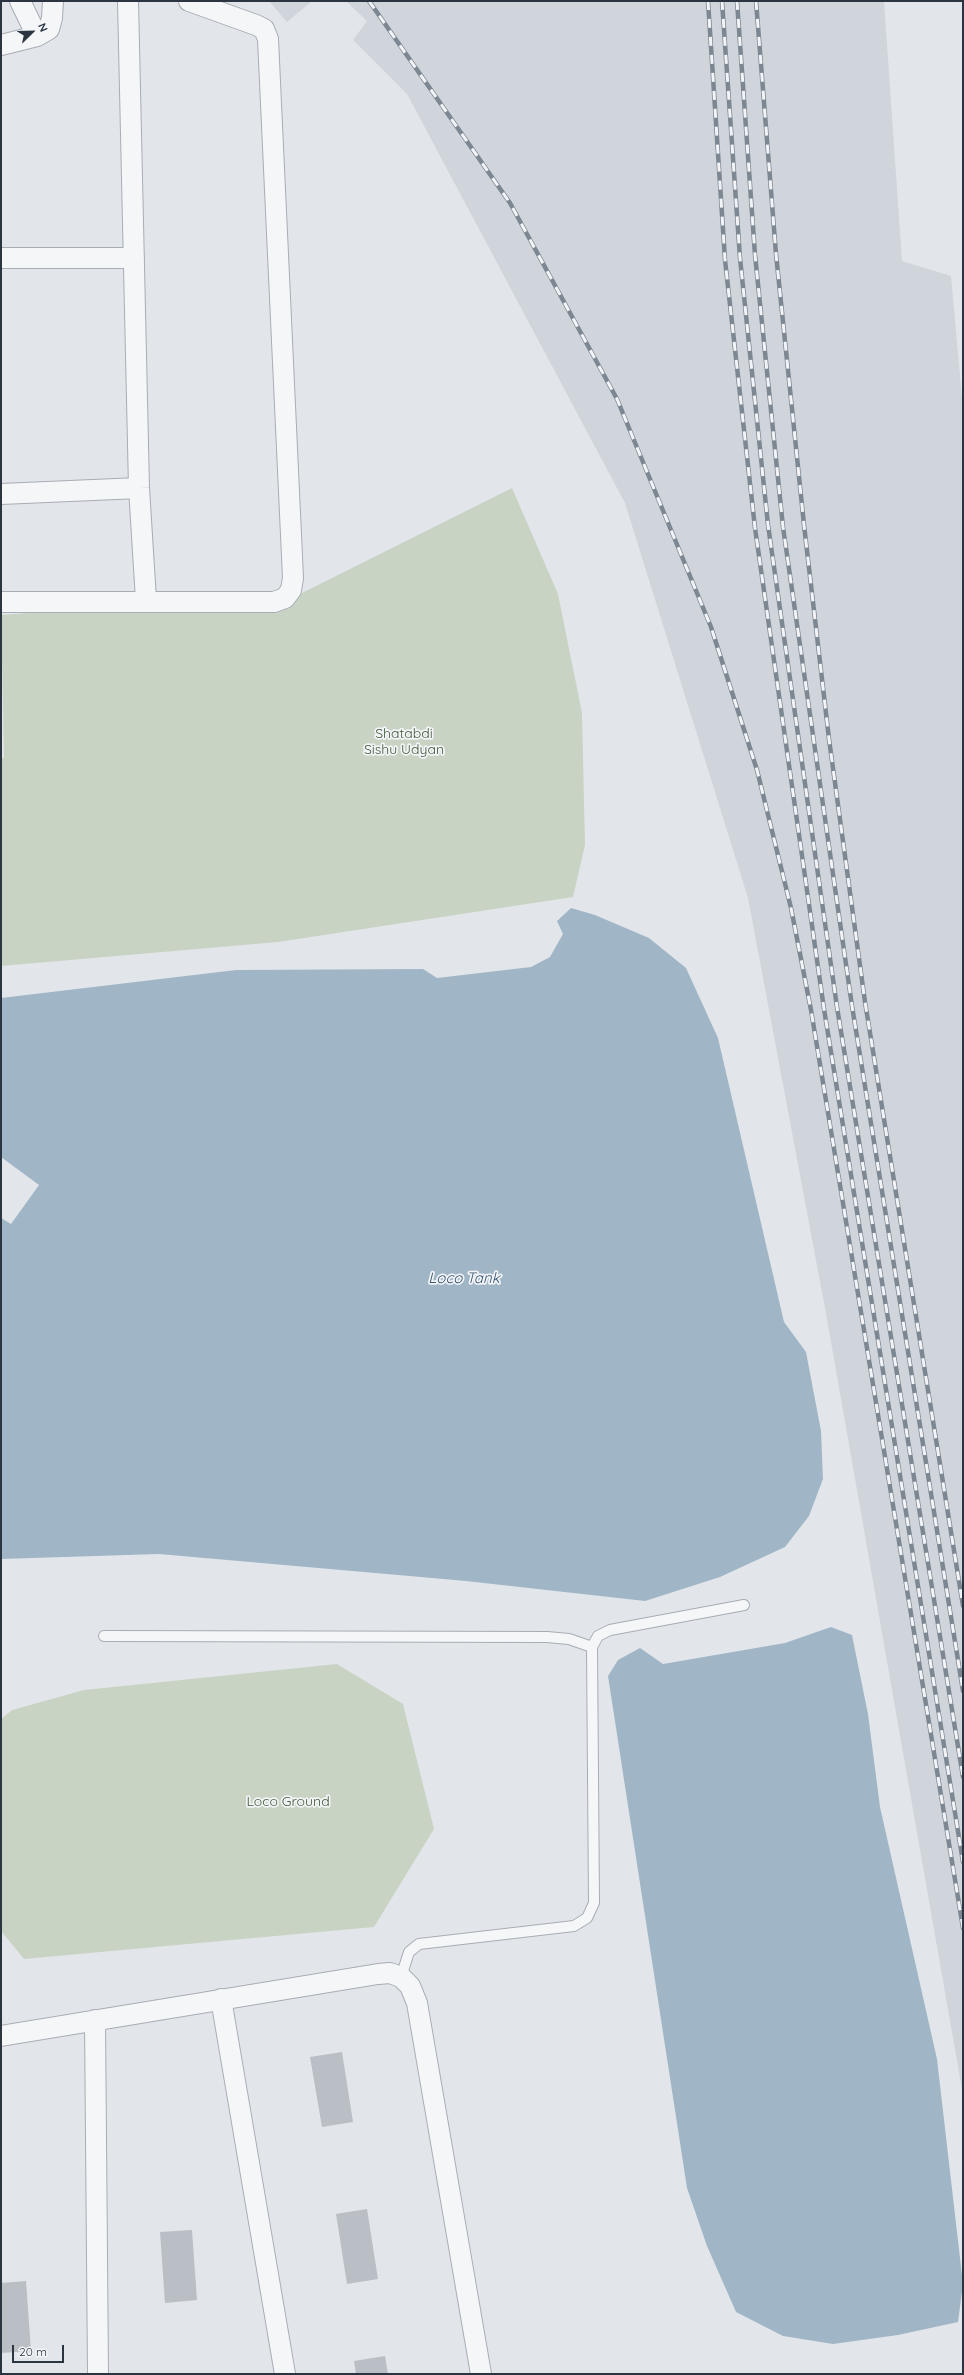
<!DOCTYPE html>
<style>
body{margin:0}
#map{position:relative;width:964px;height:2375px;overflow:hidden;background:#e2e6ea;font-family:Quicksand,sans-serif}
canvas{display:block}
.frame{position:absolute;inset:0;border:2px solid #2b3541;pointer-events:none}
.north{position:absolute;left:12px;top:12px;width:40px;height:40px;-webkit-text-stroke:3px #f2f4f7;paint-order:stroke;rotate:67deg;font-size:11px;font-weight:700;line-height:16px;text-align:center;color:#2b3541}
.north::after{content:'';display:block;margin:auto;width:14px;height:18px;background:#2b3541;clip-path:polygon(50% 0,100% 100%,50% 72%,0 100%)}
.scale{position:absolute;left:12px;top:2345px;width:52px;height:18px;box-sizing:border-box;border:2px solid #2b3541;border-top:0;padding-left:5px;font-size:12px;line-height:14px;white-space:nowrap;color:#2b3541;-webkit-text-stroke:3px #f2f4f7;paint-order:stroke}
</style>
<div id="map">
<canvas width="964" height="2375"></canvas>
<div class="frame"></div>
<div class="north">N</div>
<div class="scale">20 m</div>
</div>
<script>
const ctx = document.querySelector('canvas').getContext('2d');
ctx.lineJoin = 'round';
function paint(path, color) {
  ctx.fillStyle = color;
  ctx.fill(path, 'evenodd');
}
function shape(rows) {
  const path = new Path2D();
  for (const r of rows) {
    path.moveTo(r[0], r[1]);
    for (let i = 2; i < r.length; i += 2) path.lineTo(r[i], r[i + 1]);
  }
  return path;
}
function trace(path, color, width, dash) {
  ctx.strokeStyle = color;
  ctx.lineWidth = width;
  ctx.lineCap = dash ? 'butt' : 'round';
  ctx.setLineDash(dash || []);
  ctx.stroke(path);
}
function label(font, color, halo, rows, align = 'center') {
  ctx.font = font + ' Quicksand,sans-serif';
  ctx.lineWidth = 3.5;
  ctx.setLineDash([]);
  ctx.textBaseline = 'middle';
  ctx.strokeStyle = halo;
  ctx.fillStyle = color;
  for (const [text, x, y, turn = 0] of rows) {
    ctx.save();
    ctx.translate(x, y);
    ctx.rotate((+turn || 0) * Math.PI / 180);
    ctx.textAlign = isNaN(turn) ? turn : align;
    if (halo) ctx.strokeText(text, 0, 0);
    ctx.fillText(text, 0, 0);
    ctx.restore();
  }
}
const built = shape([
 [269,1,312,1,287,22],
 [346,1,884,1,902,261,951,276,963,409,963,2095,827,1319,748,898,625,503,407,94,353,40,367,21]
]);
const green = shape([
 [512,488,558,594,582,713,585,845,573,897,278,942,1,966,1,758,4,758,1,615,302,593],
 [337,1664,403,1704,434,1829,374,1927,24,1959,1,1931,1,1719,12,1710,84,1690]
]);
const water = shape([
 [571,908,595,915,649,938,686,968,718,1038,784,1322,806,1352,821,1431,823,1479,809,1516,785,1547,720,1577,645,1601,466,1581,159,1554,1,1559,1,1218,11,1224,39,1185,1,1157,1,998,236,970,423,969,437,978,531,967,550,957,563,934,557,921],
 [831,1627,852,1635,868,1714,880,1807,937,2059,963,2284,958,2322,898,2335,833,2344,783,2336,736,2312,707,2246,687,2188,608,1676,618,1660,640,1648,663,1664,785,1643]
]);
const building = shape([
 [342,2052,353,2122,322,2127,310,2057],
 [367,2209,378,2279,347,2284,336,2214],
 [192,2230,197,2300,165,2303,160,2232],
 [26,2281,31,2351,1,2353,1,2283],
 [385,2356,388,2374,356,2374,354,2361]
]);
const lane = shape([
 [104,1636,547,1637,569,1639,592,1647],
 [401,1977,409,1952,419,1944,574,1926,587,1918,594,1903,592,1647,598,1636,610,1630,744,1605]
]);
const street = shape([
 [20,1,37,36],
 [128,1,139,488,146,600],
 [1,45,37,36,49,29,52,18,53,1],
 [1,258,134,258],
 [1,494,139,488],
 [1,602,274,602,285,598,291,590,293,578,268,39,264,29,256,25,189,1],
 [221,1999,285,2374],
 [95,2020,98,2374],
 [1,2036,378,1974,390,1973,401,1977,410,1986,417,2003,481,2374]
]);
const rail = shape([
 [369,1,510,203,617,399,711,627,757,770,791,908,811,1010,963,1928],
 [708,1,725,260,755,528,824,1009,963,1862],
 [722,1,740,258,768,525,837,1007,963,1777],
 [737,1,755,255,783,527,852,1006,963,1691],
 [756,1,776,254,804,525,829,739,865,1002,963,1606]
]);
const parkNames = [
 ["Shatabdi",404,734],
 ["Sishu Udyan",404,750],
 ["Loco Ground",288,1802]
];
const waterNames = [
 ["Loco Tank",464,1278]
];
paint(built, '#d0d5db');
paint(green, '#c9d3c4');
paint(water, '#a0b6c7');
paint(building, '#babfc6');
trace(lane, '#a7adb4', 12);
trace(street, '#a7adb4', 22);
trace(lane, '#f5f6f8', 10);
trace(street, '#f5f6f8', 20);
trace(rail, '#7c8792', 4.5);
trace(rail, '#f2f4f7', 3, [9]);
label('14px', '#435c39', '#f2f4f7', parkNames);
label('italic 15px', '#385772', '#f2f4f7', waterNames);
</script>
